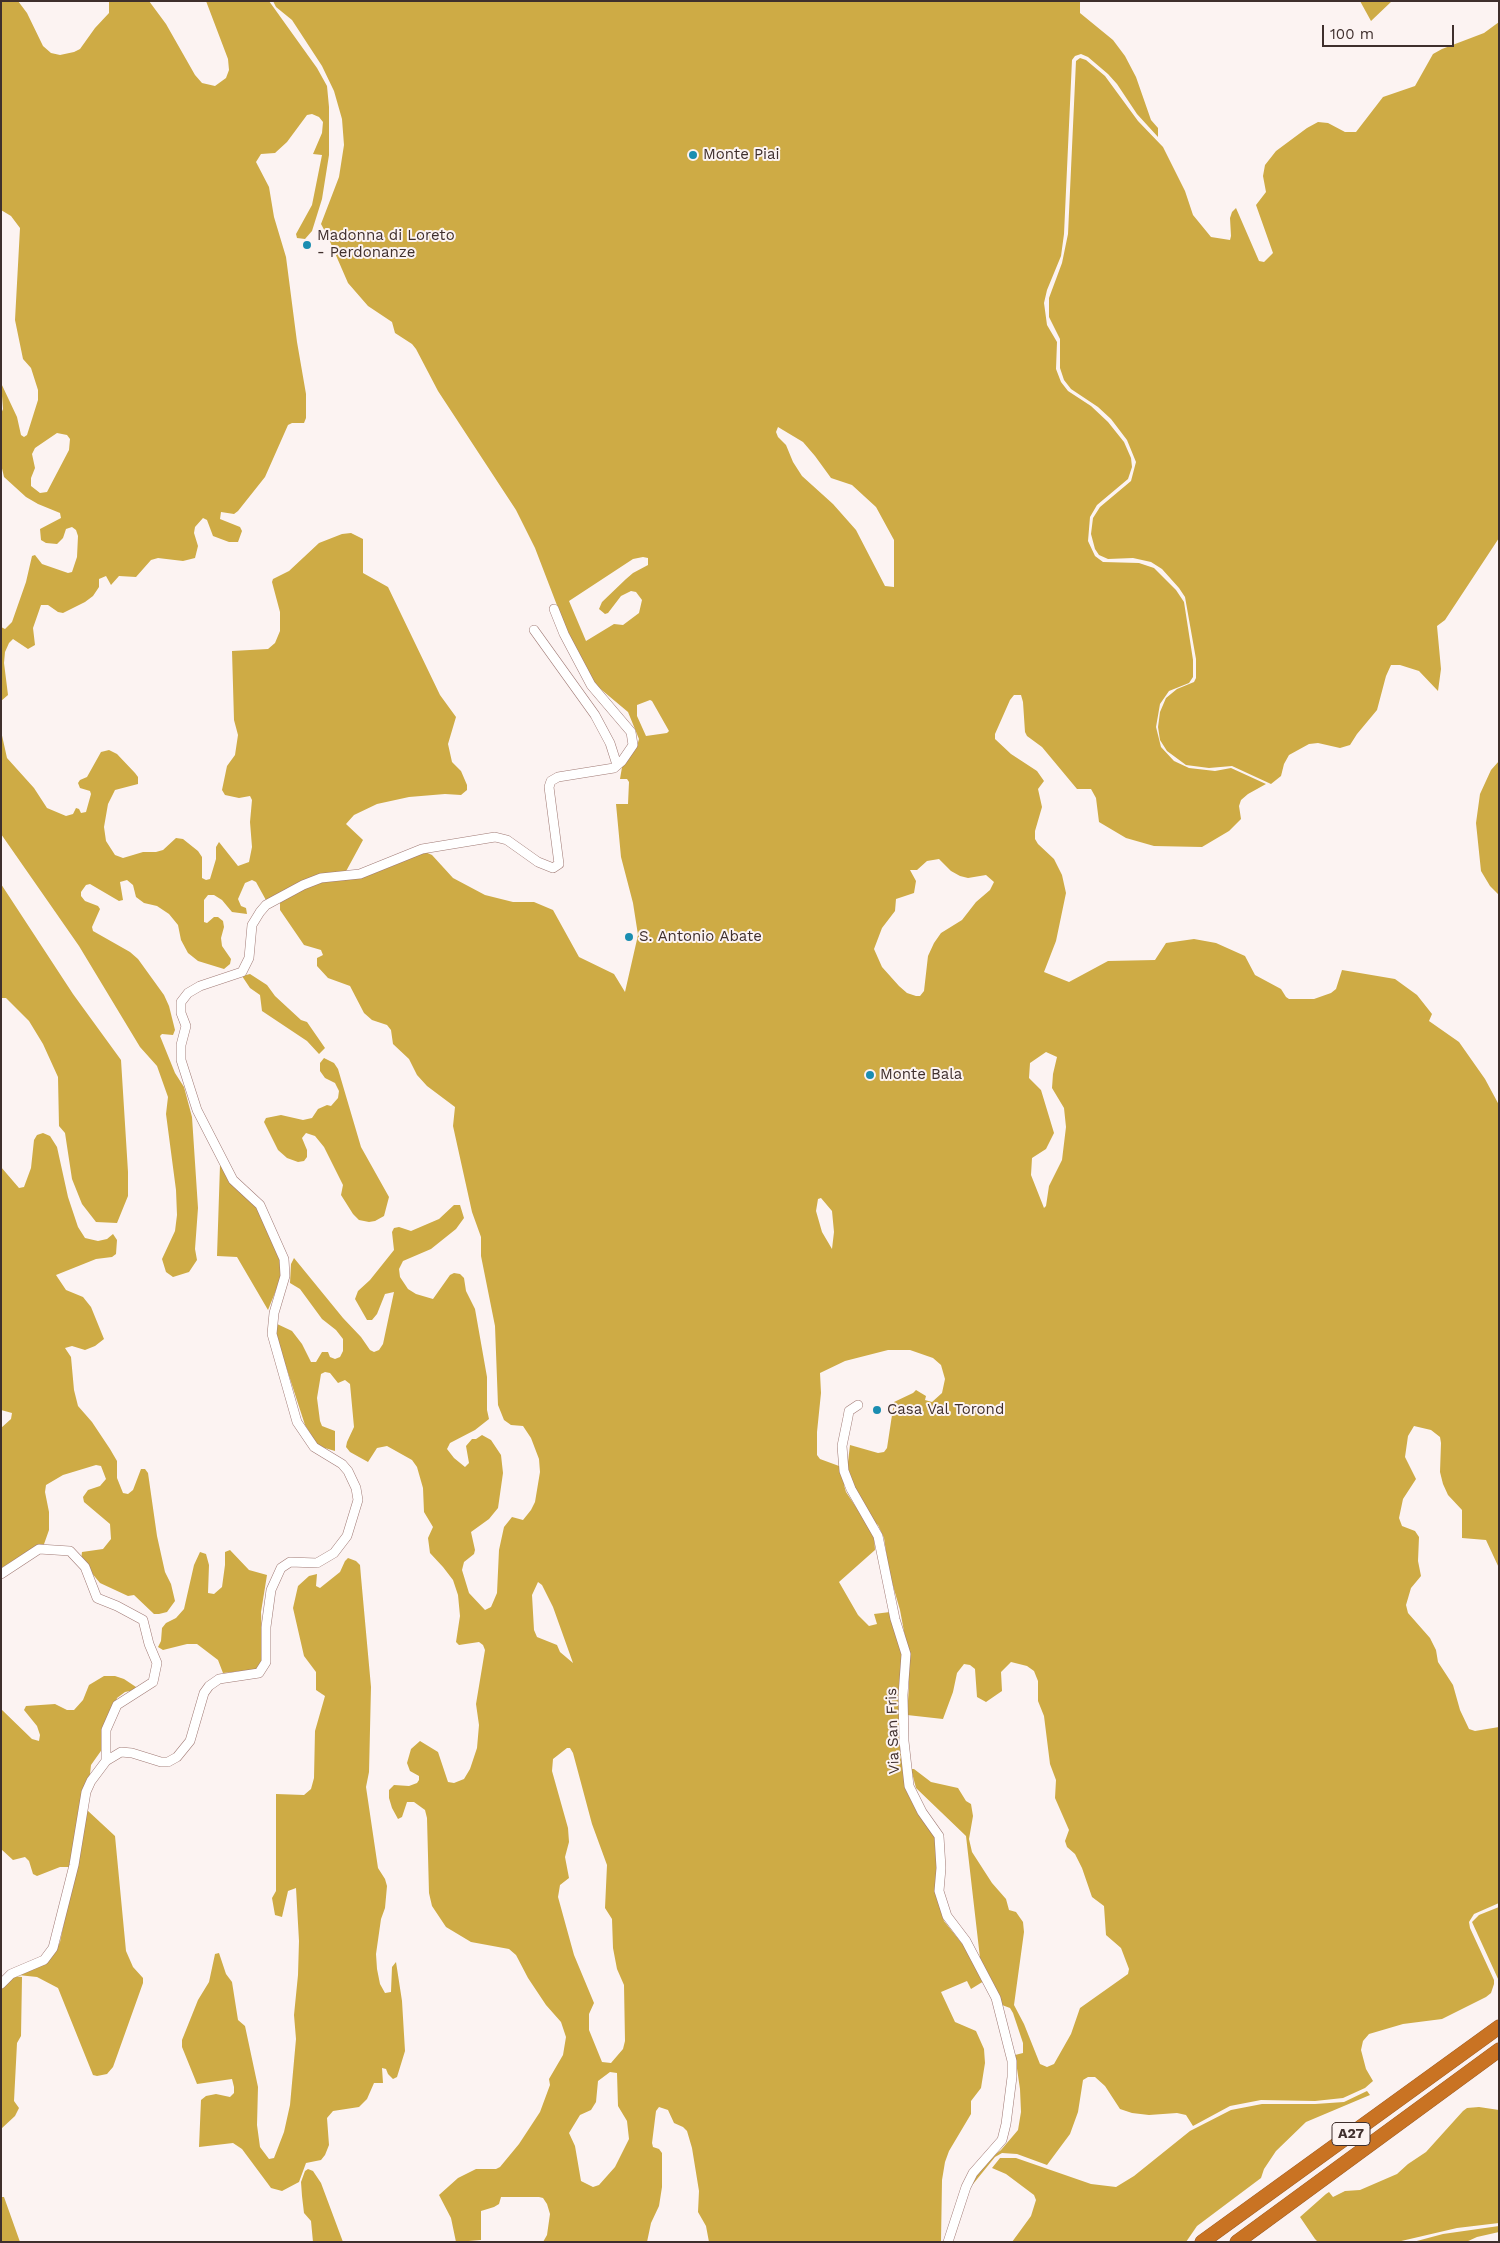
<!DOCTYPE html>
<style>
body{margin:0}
#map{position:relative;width:1500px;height:2243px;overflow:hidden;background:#fcf3f2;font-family:"Work Sans",sans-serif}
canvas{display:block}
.frame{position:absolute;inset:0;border:2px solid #3f2f2d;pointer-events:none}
.scale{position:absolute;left:1322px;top:25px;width:132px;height:22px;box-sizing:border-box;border:2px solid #3f2f2d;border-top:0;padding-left:6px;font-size:15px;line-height:18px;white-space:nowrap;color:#3f2f2d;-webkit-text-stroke:4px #fcf3f2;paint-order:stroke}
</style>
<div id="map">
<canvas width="1500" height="2243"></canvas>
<div class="frame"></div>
<div class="scale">100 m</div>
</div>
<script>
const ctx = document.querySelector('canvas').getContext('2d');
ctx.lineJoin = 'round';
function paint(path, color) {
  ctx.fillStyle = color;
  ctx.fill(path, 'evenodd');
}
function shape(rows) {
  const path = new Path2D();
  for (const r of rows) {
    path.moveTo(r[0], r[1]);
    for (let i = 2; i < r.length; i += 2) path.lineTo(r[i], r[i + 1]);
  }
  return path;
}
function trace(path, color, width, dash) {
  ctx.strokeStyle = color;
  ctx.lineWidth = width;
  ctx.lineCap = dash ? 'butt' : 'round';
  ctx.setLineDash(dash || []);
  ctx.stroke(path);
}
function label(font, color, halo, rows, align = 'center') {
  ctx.font = font + ' "Work Sans",sans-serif';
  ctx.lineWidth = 4;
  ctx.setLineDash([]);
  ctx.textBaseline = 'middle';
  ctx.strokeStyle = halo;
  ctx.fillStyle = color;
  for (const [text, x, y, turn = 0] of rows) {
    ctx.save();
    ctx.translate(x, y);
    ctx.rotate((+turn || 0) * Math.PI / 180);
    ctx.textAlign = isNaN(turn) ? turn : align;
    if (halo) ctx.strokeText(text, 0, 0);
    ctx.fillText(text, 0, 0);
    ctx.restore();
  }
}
const forest = shape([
 [1,1,18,1,27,13,43,46,51,53,60,55,74,52,80,49,95,28,109,13,109,1,149,1,166,24,195,75,202,83,215,86,226,78,229,70,228,59,206,1,269,1,317,68,327,86,329,107,329,155,322,199,312,231,305,239,297,238,296,234,312,205,322,155,313,154,322,133,323,122,319,117,312,114,307,115,287,142,275,153,261,154,256,162,269,187,274,217,286,257,297,342,306,394,306,418,304,423,292,423,288,425,265,477,238,511,234,514,221,512,220,519,240,527,242,531,238,542,229,542,213,536,207,520,203,518,195,527,194,533,198,546,195,558,183,561,158,558,151,560,136,577,119,576,111,585,106,576,99,579,99,587,93,596,85,602,63,613,58,612,48,605,41,605,33,628,35,645,28,649,13,639,9,643,5,652,4,663,8,695,1,701,1,627,5,629,12,622,26,582,32,556,35,555,42,564,68,573,72,572,77,557,78,536,76,530,72,527,66,529,63,538,57,544,46,543,41,540,40,529,61,518,60,513,38,504,26,497,4,477,1,464,1,414,3,409,1,383,17,417,21,435,24,437,27,435,38,400,38,390,31,368,23,359,15,320,20,228,11,216,1,210],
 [57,433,67,435,70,439,69,450,47,492,40,493,31,486,31,478,35,468,32,454,35,448],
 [273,1,1080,1,1080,13,1113,40,1125,56,1136,77,1151,120,1158,128,1158,137,1137,114,1117,84,1108,74,1088,57,1081,54,1075,56,1072,60,1064,234,1061,256,1047,290,1044,303,1047,325,1057,342,1056,369,1061,382,1068,391,1091,406,1108,422,1124,442,1131,458,1132,467,1128,479,1097,505,1090,517,1088,541,1095,556,1103,562,1139,563,1154,568,1176,590,1184,602,1193,660,1193,677,1189,683,1169,691,1160,704,1156,727,1161,747,1174,761,1189,768,1215,771,1231,768,1266,784,1248,794,1241,800,1239,806,1241,819,1229,831,1202,847,1154,846,1126,838,1099,822,1096,798,1091,789,1077,789,1042,747,1027,736,1025,732,1023,702,1021,695,1014,695,1010,700,995,734,995,739,1011,754,1037,771,1044,781,1038,789,1042,807,1035,831,1035,839,1038,844,1054,859,1062,875,1066,893,1056,941,1044,972,1069,982,1108,961,1155,960,1166,943,1194,939,1216,943,1245,956,1255,975,1281,989,1286,997,1289,999,1314,999,1331,993,1336,989,1342,970,1395,979,1417,995,1432,1014,1429,1021,1459,1042,1485,1079,1499,1105,1499,1568,1486,1540,1462,1538,1462,1510,1448,1495,1443,1484,1440,1472,1441,1443,1440,1437,1431,1430,1414,1426,1408,1436,1405,1457,1416,1479,1403,1499,1399,1518,1402,1526,1415,1531,1419,1537,1418,1561,1421,1576,1411,1588,1406,1605,1408,1613,1430,1638,1436,1650,1438,1662,1453,1685,1460,1710,1469,1729,1475,1731,1499,1727,1499,1903,1474,1914,1469,1922,1470,1928,1494,1980,1494,1984,1491,1993,1486,1997,1442,2019,1403,2024,1369,2034,1363,2041,1361,2050,1366,2069,1373,2081,1365,2088,1343,2098,1315,2101,1261,2100,1230,2106,1193,2126,1186,2115,1177,2113,1149,2115,1132,2113,1120,2109,1105,2086,1095,2077,1088,2077,1083,2080,1078,2112,1070,2134,1047,2165,1017,2154,1002,2153,995,2157,969,2189,972,2179,982,2165,1001,2150,1018,2130,1021,2112,1020,2089,1015,2055,1023,2053,1023,2043,1013,2013,1010,2008,1002,2005,992,1981,980,1958,966,1836,916,1788,911,1769,914,1769,931,1782,958,1788,966,1801,971,1804,973,1816,969,1839,972,1852,992,1883,1006,1899,1009,1910,1016,1912,1023,1922,1024,1932,1014,2005,1024,2024,1040,2064,1047,2067,1054,2064,1071,2034,1080,2008,1128,1974,1129,1969,1121,1948,1106,1935,1104,1906,1092,1897,1082,1868,1075,1854,1067,1847,1065,1841,1069,1830,1055,1798,1056,1780,1050,1764,1044,1716,1038,1701,1038,1681,1034,1671,1027,1666,1011,1662,1001,1672,1002,1691,986,1702,977,1697,975,1669,970,1665,964,1664,957,1673,953,1692,943,1719,907,1715,909,1686,908,1653,900,1610,889,1572,884,1538,878,1525,869,1519,847,1473,848,1462,850,1445,878,1453,884,1452,887,1448,894,1402,913,1393,916,1390,926,1396,925,1400,932,1402,942,1393,945,1379,941,1365,933,1358,910,1350,888,1350,845,1361,820,1373,821,1393,817,1432,817,1455,820,1459,839,1466,845,1460,844,1485,846,1492,874,1534,875,1550,839,1582,858,1615,869,1626,877,1624,874,1614,890,1612,905,1653,906,1785,937,1840,938,1870,935,1891,944,1921,968,1951,984,1981,971,1989,967,1981,941,1992,955,2022,976,2031,984,2049,985,2063,981,2088,971,2101,971,2114,949,2151,945,2162,942,2180,941,2242,709,2242,706,2226,698,2212,699,2191,692,2148,687,2131,683,2127,674,2123,668,2110,659,2107,656,2111,652,2143,653,2147,659,2149,662,2153,662,2187,659,2206,651,2223,647,2242,543,2242,547,2235,550,2214,547,2204,543,2198,539,2197,501,2197,499,2204,494,2207,481,2211,481,2240,456,2242,451,2218,439,2195,458,2178,476,2169,496,2169,500,2167,519,2144,540,2112,550,2085,549,2079,563,2055,566,2037,561,2022,546,2005,528,1978,516,1955,509,1949,471,1942,446,1927,432,1906,429,1893,427,1818,425,1810,414,1802,407,1802,402,1817,398,1819,392,1808,389,1798,389,1790,394,1785,409,1786,417,1783,419,1780,419,1776,410,1771,407,1763,411,1749,420,1741,438,1752,448,1782,454,1783,464,1779,470,1769,477,1748,479,1725,476,1704,485,1650,483,1645,479,1642,459,1645,456,1642,460,1616,458,1595,453,1580,443,1567,430,1553,428,1538,433,1527,424,1512,423,1488,417,1467,412,1460,387,1446,377,1448,368,1462,350,1452,346,1447,347,1442,354,1427,350,1384,345,1380,338,1383,330,1373,325,1372,321,1374,317,1398,320,1421,322,1426,335,1431,335,1451,318,1446,305,1425,278,1342,275,1323,292,1331,302,1344,311,1362,316,1362,322,1352,328,1352,330,1357,335,1359,340,1357,343,1351,343,1339,336,1330,322,1319,300,1289,290,1283,291,1264,294,1258,343,1318,361,1337,370,1350,374,1352,379,1350,383,1344,394,1292,385,1294,377,1314,372,1320,367,1320,355,1299,358,1291,370,1280,394,1250,392,1232,394,1228,399,1227,411,1231,439,1219,454,1205,460,1205,464,1218,456,1229,431,1249,403,1261,399,1269,400,1277,408,1289,416,1294,433,1299,450,1275,454,1273,460,1274,464,1278,466,1291,475,1309,487,1377,487,1410,489,1419,475,1430,450,1443,447,1449,454,1458,465,1467,469,1463,466,1446,472,1439,476,1439,482,1435,491,1440,501,1455,503,1473,498,1508,489,1519,471,1532,475,1550,474,1554,464,1562,462,1570,469,1593,485,1610,491,1607,497,1593,499,1550,504,1527,512,1517,523,1520,531,1510,535,1502,540,1472,539,1459,531,1438,523,1426,511,1425,504,1420,498,1405,495,1326,481,1256,481,1237,472,1212,453,1126,455,1107,427,1086,417,1075,409,1059,393,1044,391,1030,387,1025,372,1020,364,1013,350,986,328,978,317,966,317,958,323,955,321,950,304,945,280,910,280,900,323,881,423,851,432,855,453,878,485,895,513,902,534,902,553,910,579,957,614,974,625,992,638,935,633,903,621,857,616,804,628,804,629,782,627,779,620,779,621,773,623,762,637,746,639,739,628,712,591,681,563,621,535,548,516,510,438,391,416,349,412,344,395,333,392,322,368,306,348,283,328,237,321,224,339,177,344,145,342,119,334,91,322,66,292,20,276,7],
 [778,427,803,442,815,456,831,478,852,485,876,507,894,540,894,587,885,586,856,530,833,504,802,476,793,462,786,445,778,437,776,432],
 [643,557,648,558,648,565,633,573,626,579,602,602,599,609,605,614,608,613,621,596,631,591,636,592,642,600,639,613,623,625,614,624,586,641,569,601,633,559],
 [650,700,652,701,669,731,667,733,646,736,637,716,637,705],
 [939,859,951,871,960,876,968,878,986,875,994,882,990,890,976,902,962,920,941,933,934,943,928,956,924,991,920,996,916,996,907,993,899,986,882,967,874,949,882,928,895,911,896,899,914,893,916,881,910,870,917,870,927,861],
 [1046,1052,1057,1057,1053,1074,1052,1088,1064,1108,1066,1127,1062,1160,1049,1186,1046,1206,1044,1208,1031,1175,1032,1158,1046,1149,1054,1133,1041,1090,1029,1078,1030,1063],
 [821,1198,832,1211,834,1232,832,1249,822,1232,816,1211,818,1199],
 [538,1582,542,1585,553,1607,573,1663,560,1652,557,1645,537,1637,534,1630,532,1595],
 [567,1748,570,1748,573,1753,592,1824,607,1865,605,1908,612,1919,613,1948,617,1969,624,1985,625,2041,623,2049,611,2063,602,2062,589,2030,589,2014,594,2003,574,1955,558,1897,560,1885,569,1878,565,1857,569,1842,568,1828,552,1771,553,1759],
 [610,2072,617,2073,618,2106,627,2121,629,2139,615,2167,599,2185,593,2187,581,2181,575,2146,569,2133,580,2115,591,2110,596,2102,598,2081],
 [1360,1,1392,1,1371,21],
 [1499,22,1499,538,1445,620,1437,626,1441,669,1438,691,1419,671,1400,665,1391,665,1386,676,1377,710,1357,734,1350,745,1340,748,1318,743,1309,744,1289,755,1284,764,1281,776,1271,784,1232,766,1209,768,1186,765,1167,751,1160,740,1158,727,1160,712,1166,698,1177,689,1194,682,1196,678,1196,659,1185,597,1179,588,1162,569,1151,562,1133,558,1108,559,1099,555,1095,549,1091,534,1093,518,1100,507,1131,481,1136,462,1127,440,1111,419,1098,407,1071,389,1064,380,1060,368,1060,339,1049,317,1049,298,1062,263,1068,234,1076,61,1080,58,1086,60,1105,76,1138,121,1163,147,1185,191,1193,215,1211,237,1230,240,1231,236,1230,218,1232,212,1236,208,1259,261,1264,262,1273,253,1256,205,1266,192,1263,176,1265,165,1276,151,1307,128,1318,122,1328,123,1345,132,1356,132,1383,97,1415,86,1433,54,1442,49,1484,33],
 [351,533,363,539,363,573,388,587,440,695,456,717,448,744,452,762,461,771,467,785,467,790,461,795,445,794,409,797,377,804,354,815,346,824,363,840,344,875,295,886,276,895,267,902,256,882,252,880,245,883,238,899,241,906,246,908,247,914,232,912,222,900,214,895,208,895,204,900,204,922,207,923,214,917,218,917,223,921,224,927,221,938,222,946,231,959,230,964,224,969,198,961,188,953,181,940,178,925,169,914,157,906,144,903,136,897,133,885,127,880,120,882,123,900,119,901,90,884,86,885,81,892,81,896,85,901,98,906,100,909,92,927,93,931,130,952,138,959,164,995,169,1006,175,1030,173,1035,162,1034,160,1036,175,1073,184,1087,192,1117,198,1208,195,1249,197,1260,189,1272,173,1277,166,1272,162,1259,175,1231,177,1215,176,1190,166,1114,168,1097,157,1066,140,1047,79,946,1,834,1,731,7,758,34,788,47,808,66,816,73,814,76,808,79,809,81,813,86,812,91,794,90,791,80,788,78,783,80,780,87,777,101,752,109,750,117,754,135,773,138,777,138,784,115,790,108,804,104,827,106,841,115,855,123,858,143,852,156,852,163,850,176,838,183,839,198,851,202,857,202,878,206,880,210,879,216,859,216,847,219,842,238,866,249,862,252,847,250,822,252,800,250,796,239,798,225,795,222,790,227,766,235,755,238,735,234,720,232,651,268,649,275,643,280,631,280,612,272,582,273,579,289,571,319,543,342,534],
 [1499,761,1499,895,1490,886,1481,871,1476,823,1480,794,1491,770],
 [1,884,73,994,121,1060,128,1172,128,1196,117,1223,96,1222,82,1204,72,1179,65,1133,59,1126,58,1077,43,1044,29,1021,6,998,1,998],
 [250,974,267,985,275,996,301,1020,307,1022,325,1048,319,1054,307,1041,262,1011,260,995,250,988,242,976],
 [324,1058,334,1063,338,1069,361,1147,389,1197,384,1216,375,1221,369,1222,359,1220,353,1214,341,1195,343,1185,324,1147,315,1136,306,1133,302,1138,307,1150,307,1157,304,1161,298,1162,287,1158,278,1150,264,1122,266,1118,281,1115,303,1120,312,1118,318,1109,327,1105,331,1106,338,1098,339,1091,335,1083,325,1078,320,1071,320,1063],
 [43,1133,50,1136,57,1147,68,1197,78,1227,85,1238,98,1241,107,1239,113,1234,117,1240,116,1254,112,1257,96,1259,56,1275,66,1290,83,1297,91,1307,104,1339,95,1346,85,1350,72,1346,65,1348,71,1357,74,1390,78,1406,92,1422,110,1449,117,1461,117,1478,123,1493,128,1494,133,1490,141,1469,145,1469,148,1473,157,1536,165,1572,171,1584,175,1601,167,1612,159,1614,154,1614,134,1595,128,1596,100,1583,81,1560,82,1552,103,1549,111,1539,110,1524,84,1502,83,1497,88,1490,100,1486,106,1479,101,1466,96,1465,63,1475,46,1485,45,1492,49,1512,49,1530,43,1547,1,1568,1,1428,11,1419,12,1413,1,1410,1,1167,19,1188,24,1187,31,1168,34,1140,37,1135],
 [220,1165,234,1186,256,1203,282,1262,281,1278,268,1310,237,1257,217,1256],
 [230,1550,249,1570,267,1575,261,1612,263,1669,223,1673,218,1660,197,1644,187,1644,163,1650,158,1647,161,1641,162,1628,166,1623,176,1618,184,1609,194,1565,200,1552,206,1554,209,1565,208,1593,214,1594,222,1587,225,1565,225,1552],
 [348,1558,356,1561,360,1565,361,1577,371,1687,369,1772,366,1787,378,1868,385,1879,387,1886,385,1908,381,1919,376,1954,377,1969,380,1984,385,1993,391,1992,392,1967,396,1962,402,2001,405,2051,397,2077,393,2079,388,2074,386,2069,382,2068,383,2083,374,2083,367,2099,359,2107,333,2111,327,2118,329,2145,325,2155,321,2160,306,2163,299,2182,282,2191,271,2188,242,2149,233,2143,199,2147,201,2100,206,2096,216,2094,230,2097,234,2093,234,2087,232,2079,197,2084,182,2047,182,2040,198,2000,209,1982,215,1954,219,1953,226,1974,232,1982,238,2020,245,2026,258,2087,257,2125,260,2147,269,2159,274,2158,284,2132,290,2105,296,2039,294,2015,298,1975,299,1941,296,1888,288,1891,282,1917,275,1915,272,1898,276,1891,276,1794,304,1795,311,1789,314,1778,315,1731,325,1696,316,1690,316,1672,304,1656,293,1608,298,1586,309,1576,317,1574,316,1586,320,1588,340,1572,345,1561],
 [104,1676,115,1676,124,1679,136,1687,135,1690,125,1692,117,1698,103,1748,91,1765,89,1783,72,1867,60,1867,37,1876,33,1874,29,1861,25,1857,13,1860,1,1849,1,1709,32,1739,39,1741,40,1735,37,1726,24,1710,26,1706,55,1704,67,1710,74,1710,83,1700,89,1685],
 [87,1810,115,1836,126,1951,133,1967,143,1978,143,1983,113,2067,107,2074,97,2076,93,2075,58,1988,37,1977,18,1975,56,1950,60,1942],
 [1499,1907,1499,1981,1472,1922,1479,1915],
 [12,1976,22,1977,21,2036,17,2043,14,2101,19,2108,15,2116,1,2129,1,1990],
 [1367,2091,1370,2095,1306,2122,1276,2151,1264,2169,1261,2178,1197,2226,1186,2242,1012,2242,1031,2216,1036,2200,1034,2195,1006,2174,992,2168,1000,2158,1016,2158,1091,2184,1116,2187,1134,2176,1190,2131,1231,2110,1262,2104,1315,2104,1344,2102],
 [1479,2107,1499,2110,1499,2223,1457,2228,1397,2242,1318,2242,1315,2239,1300,2217,1326,2194,1329,2192,1333,2197,1345,2191,1360,2190,1397,2174,1408,2164,1426,2152,1463,2111,1467,2108],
 [308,2169,313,2171,321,2183,343,2242,313,2242,311,2221,304,2213,302,2196,301,2182,305,2171],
 [1,2197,4,2197,20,2242,1,2242],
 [1499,2226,1499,2232,1477,2237,1466,2242,1413,2242,1443,2234]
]);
const minor = shape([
 [534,630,595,715,610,743,617,765],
 [858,1405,849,1411,848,1417,842,1446,844,1471,851,1489,878,1536,895,1619,906,1654,903,1695,904,1741,909,1786,922,1812,939,1836,941,1868,939,1891,947,1916,966,1941,996,1998,1012,2061,1012,2077,1006,2124,1002,2140,973,2173,966,2187,948,2242],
 [1,1574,39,1549,70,1551,85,1567,97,1598,117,1606,143,1620,149,1644,157,1663,153,1682,117,1705,106,1730,106,1761],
 [1,1984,11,1974,44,1960,53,1948,74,1865,86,1792,91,1781,106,1761,121,1752,132,1753,161,1762,168,1762,177,1757,190,1741,204,1693,209,1686,219,1679,259,1673,266,1662,266,1627,271,1590,281,1568,290,1562,317,1563,334,1553,347,1536,358,1500,356,1488,348,1471,342,1464,314,1447,297,1422,272,1334,274,1313,285,1276,284,1259,260,1205,233,1180,197,1110,181,1060,181,1045,186,1026,181,1013,181,1002,188,993,200,986,242,972,249,958,252,925,260,912,266,905,303,885,321,878,360,874,422,849,495,837,507,840,538,862,553,868,559,864,549,787,551,781,558,777,614,768,622,761,633,745,631,732,591,685,564,634,554,609]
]);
const highway = shape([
 [1202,2242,1499,2027],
 [1237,2242,1499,2050]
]);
const markers = [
 [693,155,5,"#1a8db1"],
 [307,245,5,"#1a8db1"],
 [629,937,5,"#1a8db1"],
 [870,1075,5,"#1a8db1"],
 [877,1410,5,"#1a8db1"]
];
const shields = [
 [1351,2134,38]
];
const shieldNames = [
 ["A27",1351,2134]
];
const poiNames = [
 ["Monte Piai",703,155],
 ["Madonna di Loreto",317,236],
 ["- Perdonanze",317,253],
 ["S. Antonio Abate",639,937],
 ["Monte Bala",880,1075],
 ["Casa Val Torond",887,1410]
];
const streetNames = [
 ["Via San Fris",893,1731,-92]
];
paint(forest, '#ceab45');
trace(minor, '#a07a75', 10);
trace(highway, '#995b26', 15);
trace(minor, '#fff', 9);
trace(highway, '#c97323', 14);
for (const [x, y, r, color] of markers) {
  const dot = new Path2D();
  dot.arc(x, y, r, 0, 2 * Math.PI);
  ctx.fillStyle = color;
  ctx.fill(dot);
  trace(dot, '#fcf3f2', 2);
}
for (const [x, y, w] of shields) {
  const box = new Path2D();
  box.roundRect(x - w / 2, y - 11.5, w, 23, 4);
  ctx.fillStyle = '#fcf3f2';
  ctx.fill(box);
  trace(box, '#3f2f2d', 1);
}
label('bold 14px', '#3f2f2d', null, shieldNames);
label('15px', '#3f2f2d', '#fcf3f2', poiNames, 'left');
label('15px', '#3f2f2d', '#fcf3f2', streetNames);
</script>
